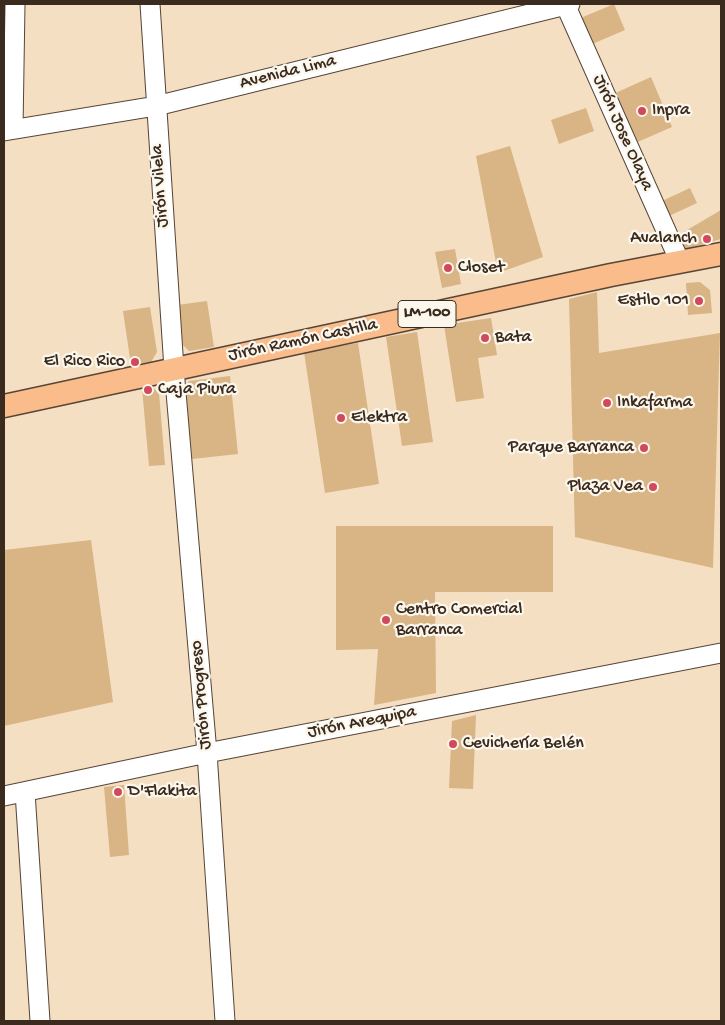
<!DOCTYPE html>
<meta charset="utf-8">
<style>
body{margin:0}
#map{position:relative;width:725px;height:1025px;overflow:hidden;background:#f4dfc3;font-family:"Gochi Hand",sans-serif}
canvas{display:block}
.frame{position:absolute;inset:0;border:5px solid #3b2a1e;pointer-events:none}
</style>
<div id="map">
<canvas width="725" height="1025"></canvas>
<div class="frame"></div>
</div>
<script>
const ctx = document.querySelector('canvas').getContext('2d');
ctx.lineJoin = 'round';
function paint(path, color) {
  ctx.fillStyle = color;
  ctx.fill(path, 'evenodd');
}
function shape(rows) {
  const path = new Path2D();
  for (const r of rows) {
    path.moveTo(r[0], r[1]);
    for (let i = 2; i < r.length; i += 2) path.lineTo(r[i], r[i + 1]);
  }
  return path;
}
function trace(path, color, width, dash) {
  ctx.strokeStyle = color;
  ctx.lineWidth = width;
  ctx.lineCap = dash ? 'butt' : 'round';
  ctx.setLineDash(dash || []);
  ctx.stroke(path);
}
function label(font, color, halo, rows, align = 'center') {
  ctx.font = font + ' "Gochi Hand",sans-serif';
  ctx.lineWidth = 4.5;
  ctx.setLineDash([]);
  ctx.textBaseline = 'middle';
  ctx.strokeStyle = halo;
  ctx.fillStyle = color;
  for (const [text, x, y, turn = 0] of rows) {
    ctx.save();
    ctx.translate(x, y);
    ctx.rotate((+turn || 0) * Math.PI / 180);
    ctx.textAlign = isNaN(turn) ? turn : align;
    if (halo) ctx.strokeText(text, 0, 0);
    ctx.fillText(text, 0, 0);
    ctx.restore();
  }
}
const building = shape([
 [614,4,625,30,590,45,580,23,583,17],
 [651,77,672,127,633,144,611,95],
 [586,108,594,131,559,144,551,120],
 [510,146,543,257,498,273,476,156],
 [690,188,697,203,669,216,662,201],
 [721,210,721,239,682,250,677,236],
 [455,249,461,284,442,288,435,252],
 [700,282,710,290,712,313,688,315,686,283],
 [597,292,599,353,720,333,713,568,575,537,569,299],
 [207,301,214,347,189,351,183,345,177,305],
 [150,307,157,352,151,362,131,365,123,311],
 [491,318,497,355,478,358,484,398,456,402,444,325],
 [417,332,433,442,402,446,386,337],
 [358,343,379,484,325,493,304,352],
 [230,376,238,454,192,459,185,388,189,381],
 [152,387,159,393,165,465,149,466,142,388],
 [336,526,553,526,553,592,435,592,436,693,374,705,378,649,336,650],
 [91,540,113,702,4,726,4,550],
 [476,715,473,789,449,788,452,721],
 [124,785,129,855,110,857,104,787]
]);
const minor = shape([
 [150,4,174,369,207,753,225,1021],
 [565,4,680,262],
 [13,129,15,4],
 [4,131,156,106,570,4],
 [25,792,40,1021],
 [4,796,207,753,721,653]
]);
const major = shape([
 [4,406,611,275,721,254]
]);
const markers = [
 [642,111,5,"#d1495b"],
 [707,239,5,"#d1495b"],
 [448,268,5,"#d1495b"],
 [699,301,5,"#d1495b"],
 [485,338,5,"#d1495b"],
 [135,362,5,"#d1495b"],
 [148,390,5,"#d1495b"],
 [607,403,5,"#d1495b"],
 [341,418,5,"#d1495b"],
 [644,448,5,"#d1495b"],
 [653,487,5,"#d1495b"],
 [386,620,5,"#d1495b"],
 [453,744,5,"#d1495b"],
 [118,792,5,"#d1495b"]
];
const shields = [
 [427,314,58]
];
const shieldNames = [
 ["LM-100",427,314]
];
const streetNames = [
 ["Avenida Lima",288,73,-14],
 ["Jirón Jose Olaya",622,133,66],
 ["Jirón Vilela",161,186,-94],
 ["Jirón Ramón Castilla",303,341,-12],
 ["Jirón Progreso",202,695,-95],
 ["Jirón Arequipa",362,723,-11]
];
const poiNames = [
 ["Inpra",652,111],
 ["Avalanch",697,239,"right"],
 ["Closet",458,268],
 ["Estilo 101",689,301,"right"],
 ["Bata",495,338],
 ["El Rico Rico",125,362,"right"],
 ["Caja Piura",158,390],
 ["Inkafarma",617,403],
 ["Elektra",351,418],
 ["Parque Barranca",634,448,"right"],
 ["Plaza Vea",643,487,"right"],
 ["Centro Comercial",396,610],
 ["Barranca",396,631],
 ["Cevichería Belén",463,744],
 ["D'Flakita",128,792]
];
paint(building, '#d9b485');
trace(minor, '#574537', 21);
trace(major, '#574537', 25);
trace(minor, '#fff', 19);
trace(major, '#f9bc8a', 22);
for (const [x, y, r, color] of markers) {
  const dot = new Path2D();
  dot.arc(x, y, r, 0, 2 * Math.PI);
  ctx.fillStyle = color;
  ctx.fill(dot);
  trace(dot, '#fbf7ec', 2);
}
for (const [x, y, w] of shields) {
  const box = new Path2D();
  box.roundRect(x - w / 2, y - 13.5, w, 27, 4);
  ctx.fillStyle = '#fbf7ec';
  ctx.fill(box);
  trace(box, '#3b2a1e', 1);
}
label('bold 16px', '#3b2a1e', null, shieldNames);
label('18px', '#3b2a1e', '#fbf7ec', streetNames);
label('18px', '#3b2a1e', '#fbf7ec', poiNames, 'left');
</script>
